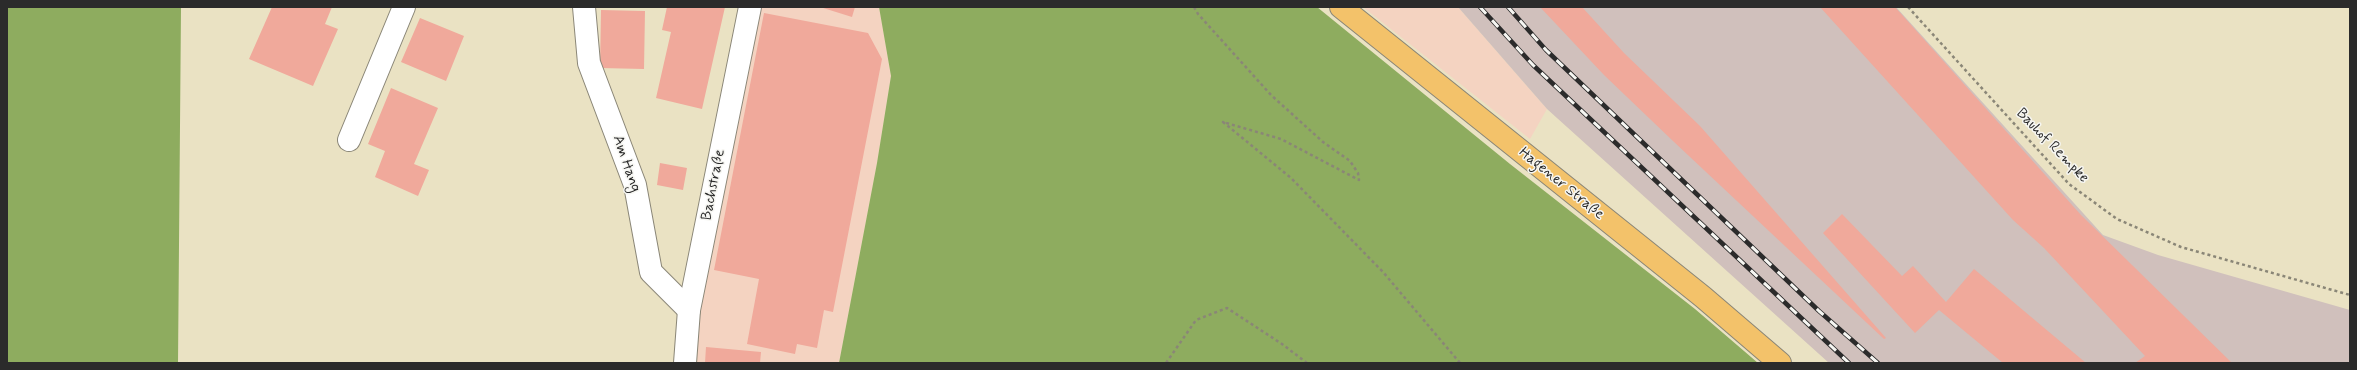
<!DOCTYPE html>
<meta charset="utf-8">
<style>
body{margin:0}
#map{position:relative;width:2357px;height:370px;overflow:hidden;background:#eae2c3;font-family:Mynerve,sans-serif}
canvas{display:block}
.frame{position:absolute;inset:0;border:8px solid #2b2b2b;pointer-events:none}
</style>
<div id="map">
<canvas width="2357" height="370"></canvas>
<div class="frame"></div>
</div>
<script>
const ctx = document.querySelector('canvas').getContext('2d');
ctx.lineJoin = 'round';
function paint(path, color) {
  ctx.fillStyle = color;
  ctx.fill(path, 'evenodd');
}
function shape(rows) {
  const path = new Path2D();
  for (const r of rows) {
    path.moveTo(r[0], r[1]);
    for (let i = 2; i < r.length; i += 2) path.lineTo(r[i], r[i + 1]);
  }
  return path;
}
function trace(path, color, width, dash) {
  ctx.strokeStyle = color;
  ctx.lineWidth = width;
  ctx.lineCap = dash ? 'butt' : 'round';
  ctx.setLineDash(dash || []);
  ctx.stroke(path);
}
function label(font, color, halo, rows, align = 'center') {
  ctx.font = font + ' Mynerve,sans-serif';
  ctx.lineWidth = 3;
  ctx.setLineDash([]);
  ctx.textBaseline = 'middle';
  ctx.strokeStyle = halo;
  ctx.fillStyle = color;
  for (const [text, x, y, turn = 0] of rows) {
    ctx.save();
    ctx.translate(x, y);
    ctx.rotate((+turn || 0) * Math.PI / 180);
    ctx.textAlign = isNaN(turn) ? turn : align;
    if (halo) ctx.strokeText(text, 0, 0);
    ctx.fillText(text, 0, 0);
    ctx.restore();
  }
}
const built = shape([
 [758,7,879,7,891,76,877,163,839,363,696,363,699,316],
 [1363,7,1458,7,1547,109,1530,139]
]);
const industrial = shape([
 [1458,7,1896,7,2103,235,2158,255,2350,310,2350,363,1829,363,1547,109]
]);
const forest = shape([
 [7,7,181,7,178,363,7,363],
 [879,7,1317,7,1510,164,1695,309,1758,363,839,363,877,163,891,76]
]);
const building = shape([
 [272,7,332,7,325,24,338,29,313,86,249,59],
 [667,7,725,7,702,109,656,98,671,32,662,30],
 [820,7,855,7,852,17],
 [1540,7,1582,7,1624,53,1700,126,1886,338,1884,339,1673,141,1604,75],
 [1820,7,1895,7,2081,215,2232,363,2135,363,2145,356,2044,248,2013,220],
 [601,10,645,11,644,69,600,68],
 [764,13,868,33,882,59,833,312,824,310,817,348,797,344,795,354,747,344,759,279,714,270],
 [420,18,464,36,446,81,401,62],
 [391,88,438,108,414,164,429,170,418,196,375,177,385,151,368,144],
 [660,163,687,168,683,190,657,185],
 [1842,214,1902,276,1913,266,1946,302,1974,269,2086,363,2003,363,1939,310,1915,333,1823,233],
 [706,347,761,352,760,363,705,363]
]);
const path = shape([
 [1194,7,1198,14,1271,95,1323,142,1350,161,1358,173,1359,180,1281,139,1223,122,1291,178,1383,272,1460,363],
 [1908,7,2069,184,2117,219,2181,247,2350,295],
 [1166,363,1196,320,1227,308,1282,344,1307,363]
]);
const minor = shape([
 [584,7,589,63,635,185,651,272,689,310],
 [349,140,404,7]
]);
const tertiary = shape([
 [685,363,689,310,750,7]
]);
const primary = shape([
 [1341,7,1703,297,1780,363]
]);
const rail = shape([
 [1480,7,1533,65,1849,363],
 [1508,7,1546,50,1819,311,1878,363]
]);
const streetNames = [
 ["Bauhof Rempke",2052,146,46],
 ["Am Hang",626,164,71],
 ["Hagener Straße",1561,184,39],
 ["Bachstraße",714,185,-79]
];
paint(built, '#f4d3c1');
paint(industrial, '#d0c0bc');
paint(forest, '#8eac5f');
paint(building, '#f0a99b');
trace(minor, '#8a8677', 24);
trace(tertiary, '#8a8677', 24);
trace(primary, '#8a8677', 24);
trace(path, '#8a8677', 2.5, [3, 3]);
trace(minor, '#fff', 22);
trace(tertiary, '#fff', 22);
trace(primary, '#f3c26a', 22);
trace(rail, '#2b2b2b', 4.5);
trace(rail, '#f6f6f2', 3, [9]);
label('15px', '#2b2b2b', '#f6f6f2', streetNames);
</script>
